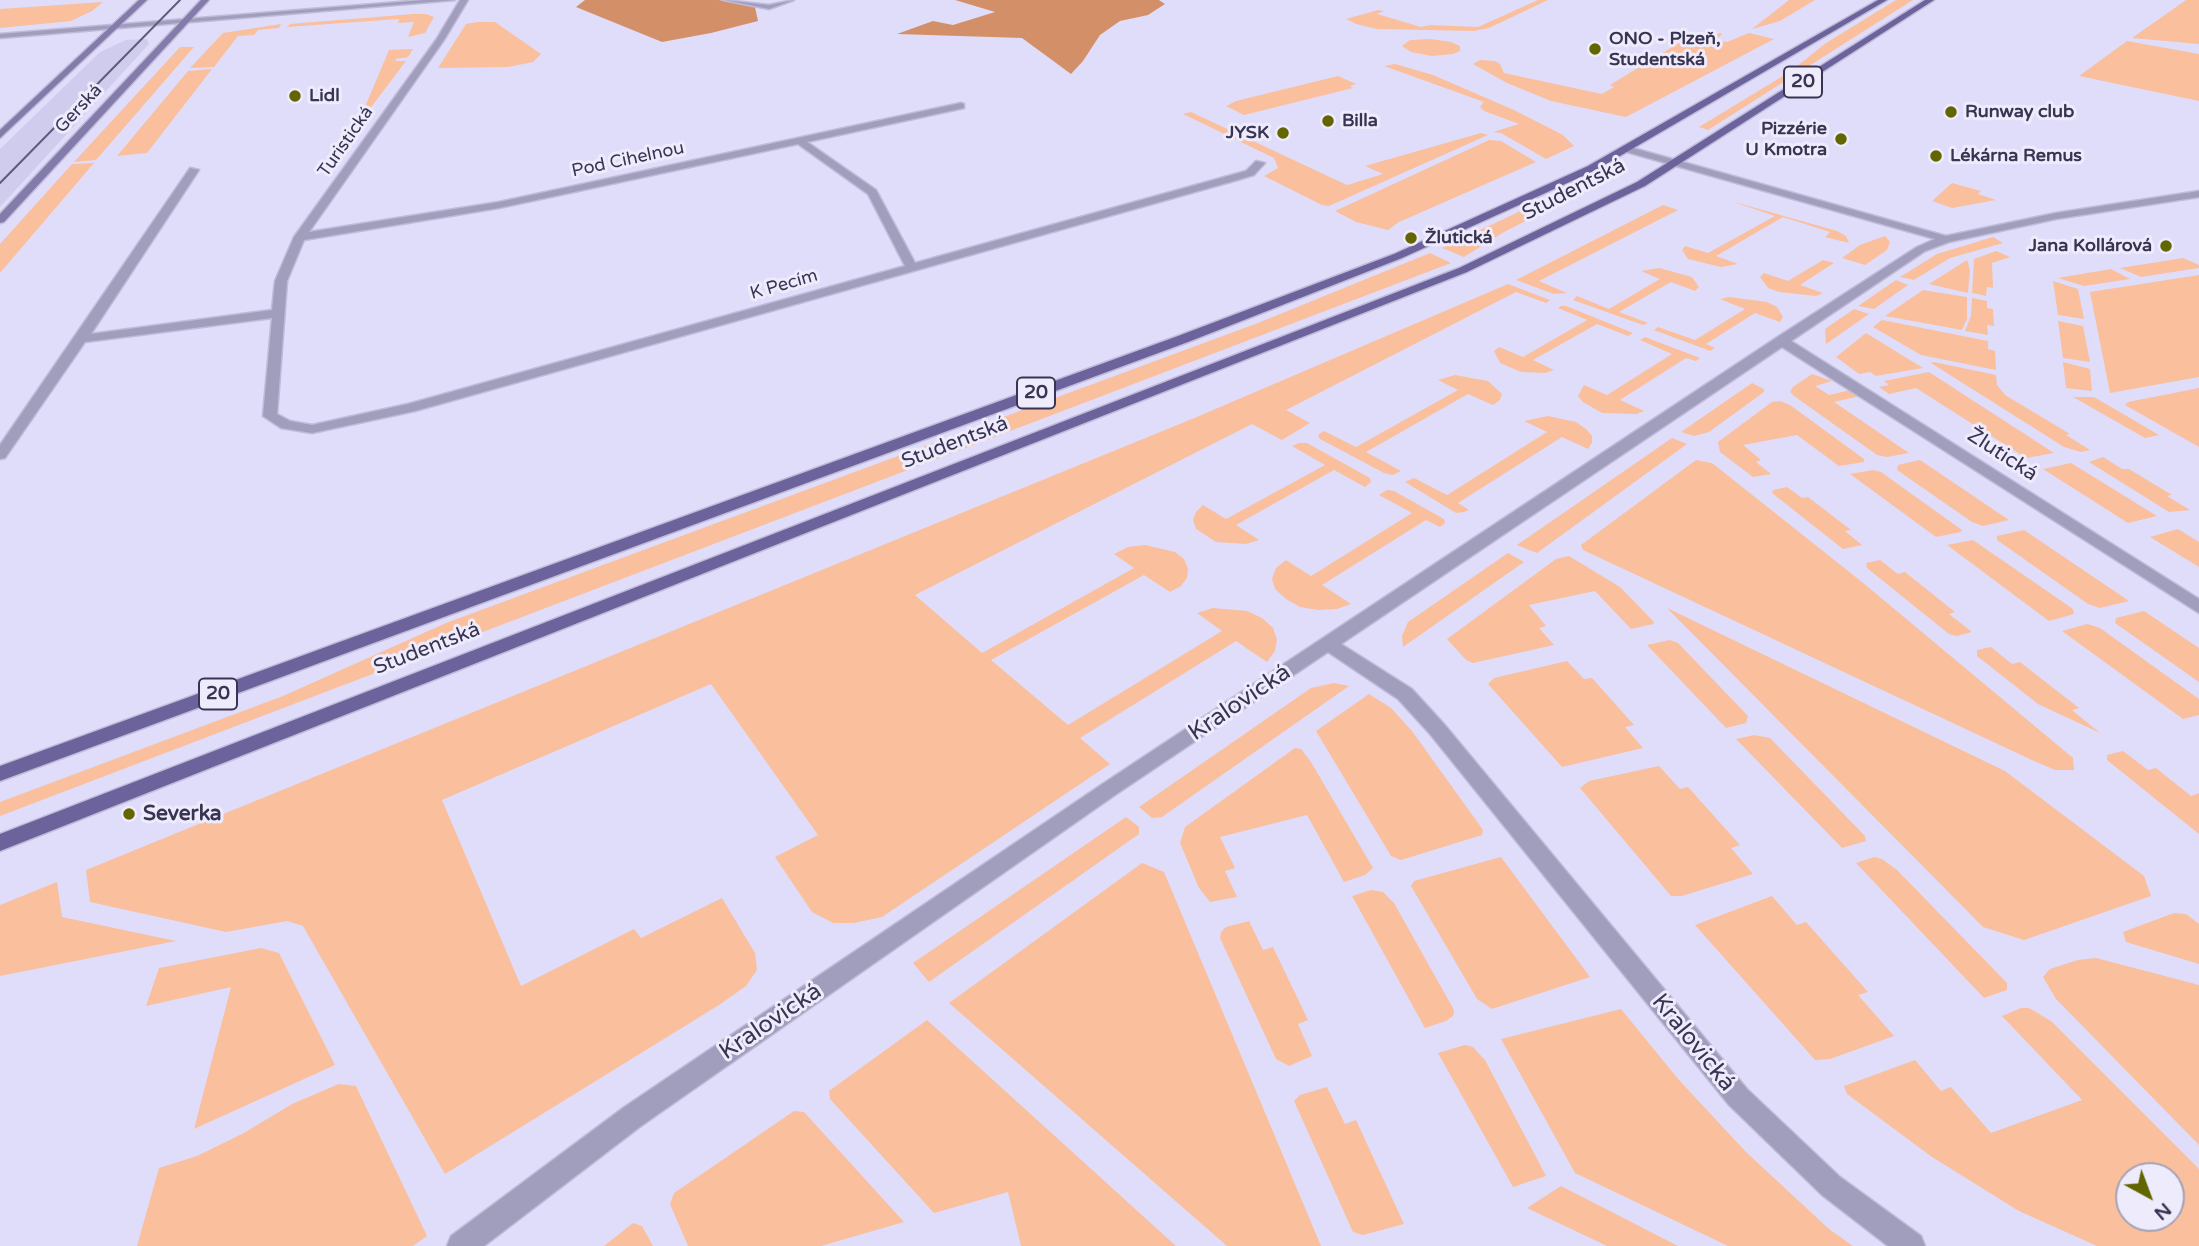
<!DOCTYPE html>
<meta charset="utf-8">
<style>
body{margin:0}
#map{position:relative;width:2199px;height:1246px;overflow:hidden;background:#e0ddfb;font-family:"Varela Round",sans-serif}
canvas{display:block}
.north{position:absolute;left:2115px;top:1162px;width:70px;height:70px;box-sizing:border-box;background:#eeecfc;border:2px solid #a6a2b8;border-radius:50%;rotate:139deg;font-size:19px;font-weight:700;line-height:28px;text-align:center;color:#393452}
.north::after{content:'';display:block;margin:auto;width:24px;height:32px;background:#636500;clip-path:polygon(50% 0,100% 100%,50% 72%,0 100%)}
</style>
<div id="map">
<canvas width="2199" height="1246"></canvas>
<div class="north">N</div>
</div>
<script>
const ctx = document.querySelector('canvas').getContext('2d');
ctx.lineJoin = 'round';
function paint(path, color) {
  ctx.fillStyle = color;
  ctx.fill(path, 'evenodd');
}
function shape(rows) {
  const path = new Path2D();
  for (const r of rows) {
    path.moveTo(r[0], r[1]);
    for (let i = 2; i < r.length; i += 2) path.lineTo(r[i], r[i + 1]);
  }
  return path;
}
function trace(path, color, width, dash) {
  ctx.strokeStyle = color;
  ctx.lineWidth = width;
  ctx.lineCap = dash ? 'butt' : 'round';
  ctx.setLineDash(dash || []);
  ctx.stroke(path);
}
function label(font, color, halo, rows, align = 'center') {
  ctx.font = font + ' "Varela Round",sans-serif';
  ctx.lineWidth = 6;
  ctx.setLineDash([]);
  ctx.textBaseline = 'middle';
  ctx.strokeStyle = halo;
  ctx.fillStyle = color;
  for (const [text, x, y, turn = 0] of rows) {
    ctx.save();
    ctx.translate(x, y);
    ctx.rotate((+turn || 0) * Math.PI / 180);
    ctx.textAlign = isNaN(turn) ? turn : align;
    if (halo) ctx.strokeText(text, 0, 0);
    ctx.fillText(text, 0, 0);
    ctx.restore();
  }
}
const built = shape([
 [147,39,149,44,0,207,0,149,100,52,126,40]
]);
const green = shape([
 [1538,0,1548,0,1489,28,1474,31,1377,29,1356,24,1346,19,1378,10,1384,11,1377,14,1421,27,1430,25,1478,27],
 [1789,0,1815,0,1780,21,1752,29],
 [1896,0,1913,0,1708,130,1699,127,1791,71,1826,43],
 [2186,0,2199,0,2199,44,2132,38],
 [103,2,92,11,71,21,0,28,0,9],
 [413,14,426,14,434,17,425,33,408,37,414,22,398,23,399,19,287,27,290,24],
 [477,22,495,22,541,54,533,62,508,67,438,68,466,24],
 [281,24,279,28,258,30,254,35,238,36,214,67,190,68,223,33],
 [1720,33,1722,34,1716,40,1727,42,1749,33,1774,39,1626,117,1551,101,1507,83,1473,64,1480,60,1495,61,1500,64,1504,73,1602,94,1614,87,1610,85,1682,41,1674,39,1681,35,1707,40],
 [1431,39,1451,42,1460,46,1460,51,1453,54,1432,56,1411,52,1402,46,1410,40],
 [2127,41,2199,54,2199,101,2079,76],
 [180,47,194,47,96,160,74,162],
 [413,49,408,57,396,59,395,61,406,61,366,114,362,114,389,50],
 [1395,64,1433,75,1514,110,1563,135,1574,146,1546,159,1501,133,1493,132,1519,124,1484,111,1480,107,1484,102,1384,66],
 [212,69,147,153,117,156,188,71],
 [1338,76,1356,84,1350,86,1353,88,1244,115,1226,106,1236,101],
 [1191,112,1347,185,1383,174,1365,166,1481,133,1488,135,1329,206,1322,205,1264,176,1278,168,1274,158,1183,114],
 [1489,140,1501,141,1536,162,1399,222,1388,230,1356,222,1335,211],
 [94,163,0,273,0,244,72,164],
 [1595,176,1606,180,1504,232,1464,257,1442,248],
 [1952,183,1981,191,1978,194,1996,200,1952,208,1932,201],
 [1731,201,1837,231,1846,236,1849,243,1825,237,1830,232,1783,217,1716,256,1738,264,1721,267,1688,259,1682,250,1685,246,1708,253,1775,216],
 [1663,205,1678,210,1539,281,1567,293,1554,294,1516,280],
 [1885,236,1890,242,1887,250,1865,265,1842,258,1860,245],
 [1993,237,2003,243,1950,258,1914,280,1900,277,1937,254],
 [1996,251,2010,257,1992,263,1993,288,1987,287,1986,296,1972,293,1974,259],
 [1430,253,1451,263,0,816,0,802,283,696,446,623,1258,323],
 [2183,258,2199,265,2199,268,2141,277,2120,268],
 [1823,260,1834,263,1800,285,1823,293,1816,296,1779,292,1768,288,1760,277,1764,273,1788,281],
 [1967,260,1970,270,1968,293,1929,284],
 [1659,268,1692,277,1699,287,1695,291,1671,282,1619,312,1648,323,1643,325,1573,300,1577,296,1609,309,1660,279,1641,271],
 [2111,269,2130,279,2084,286,2058,278],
 [2199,275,2199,377,2110,393,2090,292],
 [1896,280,1908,285,1874,309,1858,306],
 [2053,281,2078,289,2084,319,2058,315],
 [1508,284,1550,300,1546,303,1516,292,1286,410,1310,423,1282,440,1252,424,915,595,982,653,1134,568,1114,554,1128,547,1145,545,1175,552,1184,559,1188,569,1187,578,1181,586,1170,592,1144,575,991,660,1068,725,1222,631,1197,613,1213,608,1247,611,1262,618,1273,628,1277,640,1275,651,1267,662,1236,641,1080,738,1110,764,882,917,854,923,833,923,812,912,775,857,818,835,711,684,442,800,521,986,634,929,641,938,722,898,755,953,757,970,746,986,719,1005,445,1174,303,926,287,921,226,932,90,902,86,870,1192,419],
 [1923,290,1967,297,1967,319,1962,330,1885,316],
 [1729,297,1767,302,1777,307,1783,317,1780,322,1755,313,1706,344,1715,348,1710,351,1654,330,1658,327,1695,340,1745,309,1720,299],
 [1972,298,1987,301,1987,308,1993,309,1994,326,1987,325,1988,335,1965,331,1971,316],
 [1561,306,1566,306,1633,333,1628,336,1597,324,1533,360,1554,370,1545,373,1521,372,1500,363,1494,351,1499,347,1523,357,1587,320,1558,308],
 [1854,309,1869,314,1826,344,1825,329],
 [1882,320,1988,341,1988,349,1995,351,1996,370,1921,355,1873,327],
 [2058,321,2083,326,2090,362,2063,358],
 [1866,333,1905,357,1923,368,1876,376,1870,372,1859,374,1836,357],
 [1645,337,1700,358,1696,361,1686,358,1620,400,1644,411,1637,414,1602,413,1583,402,1578,396,1584,385,1607,395,1672,354,1640,340],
 [1934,362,1996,375,1997,385,2005,395,2070,434,2066,435,2090,450,2081,452,2064,447,1931,363],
 [2063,362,2090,369,2092,391,2066,388],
 [1929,372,2054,453,2026,458,1916,388,1889,394,1879,387,1889,385,1884,381],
 [1812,374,1832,381,1815,386,1829,395,1850,390,1860,396,1834,402,1909,453,1887,457,1877,455,1794,396,1790,392,1793,387],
 [1455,375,1488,381,1502,394,1500,400,1493,405,1468,394,1366,452,1401,471,1393,475,1384,473,1320,439,1318,435,1324,431,1356,447,1458,390,1438,380],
 [1752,383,1764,389,1764,392,1709,432,1694,436,1681,432],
 [2199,388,2199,447,2125,405,2128,402],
 [2073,397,2094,397,2159,435,2145,438],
 [1780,401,1790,405,1864,459,1864,462,1839,466,1797,435,1743,445,1761,460,1756,462,1771,474,1753,477,1720,452,1718,442,1772,402],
 [1548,416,1576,422,1586,429,1592,436,1592,443,1588,449,1562,437,1458,503,1469,510,1464,512,1456,513,1405,482,1414,478,1447,495,1547,432,1524,421],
 [1672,438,1687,444,1537,553,1517,545],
 [1299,443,1307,443,1370,478,1371,482,1365,487,1334,470,1236,525,1259,540,1246,544,1216,542,1196,529,1193,520,1196,512,1203,505,1226,519,1325,465,1292,446],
 [2103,457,2122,469,2129,469,2172,495,2167,496,2190,510,2169,512,2089,462],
 [1696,460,1712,463,1862,582,2073,758,2074,770,2055,770,2034,761,1583,550,1581,545],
 [1920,460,2009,520,1983,526,1972,522,1897,470,1898,465],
 [2071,463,2157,516,2128,523,2043,469],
 [1873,470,1881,472,1962,530,1961,532,1936,537,1850,474],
 [1787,487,1802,498,1808,497,1851,530,1845,531,1862,545,1843,549,1772,493,1773,490],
 [1387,490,1394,491,1444,519,1445,523,1440,527,1426,520,1322,585,1351,604,1337,609,1318,610,1300,607,1286,599,1275,589,1272,579,1276,568,1286,560,1311,576,1412,513,1379,495],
 [2178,529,2199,542,2199,567,2150,537],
 [2024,530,2129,601,2100,608,2088,604,1997,540,1997,536],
 [1973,540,2073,609,2074,614,2049,621,1947,545],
 [1508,553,1524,562,1403,647,1402,636,1408,622],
 [1569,556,1620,587,1654,622,1653,624,1631,629,1595,591,1529,605,1546,626,1539,628,1554,645,1473,663,1466,660,1447,639,1556,559],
 [1880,560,1898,574,1905,572,1955,612,1949,614,1972,632,1957,636,1949,634,1867,568,1866,563],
 [1667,608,2005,771,2144,876,2151,896,2024,940,1983,927],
 [2144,611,2199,648,2199,682,2115,623,2116,618],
 [2087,624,2100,628,2199,699,2199,715,2183,719,2062,631],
 [1670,640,1678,643,1748,716,1746,723,1726,728,1647,645],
 [1991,647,2012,664,2020,662,2079,708,2072,710,2100,733,2038,704,1977,656,1977,650],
 [1567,661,1584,679,1592,678,1634,725,1625,727,1643,748,1562,767,1488,684,1494,678],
 [1334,683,1349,686,1162,817,1152,818,1139,807,1311,688],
 [1369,694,1391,708,1412,731,1483,830,1482,835,1401,860,1391,856,1316,731],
 [1754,735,1770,738,1865,836,1866,841,1842,848,1736,739],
 [1295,748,1301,749,1311,762,1373,868,1365,875,1344,882,1307,815,1220,837,1235,868,1225,871,1237,897,1210,902,1199,888,1180,843,1185,827],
 [2123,751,2148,770,2156,768,2191,796,2199,793,2199,834,2107,760,2107,755],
 [1659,766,1680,789,1688,787,1740,845,1731,848,1753,874,1682,896,1671,896,1580,788,1589,781],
 [1126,817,1139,827,1139,834,929,982,913,963],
 [1501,857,1590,977,1492,1009,1477,999,1411,886,1414,881],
 [1874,857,1882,859,1897,870,2007,983,2007,990,1984,998,1856,863],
 [1142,863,1164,872,1321,1246,1227,1246,949,1003],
 [57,882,62,917,176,941,0,976,0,905],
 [1371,890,1383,892,1394,903,1454,1010,1453,1016,1446,1021,1425,1028,1352,896],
 [1772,896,1797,925,1806,922,1868,992,1858,995,1894,1036,1830,1059,1815,1060,1695,925],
 [2174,913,2186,914,2199,924,2199,964,2126,942,2123,932],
 [1249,921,1263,950,1273,947,1308,1020,1298,1024,1312,1056,1289,1066,1276,1059,1220,938,1221,932,1226,927],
 [261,948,279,953,335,1065,194,1129,231,987,146,1006,159,968],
 [2096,958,2199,985,2199,1145,2056,999,2043,977,2050,969,2078,960],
 [2021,1008,2029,1008,2051,1021,2199,1169,2199,1246,2097,1246,2019,1211,1932,1157,1847,1094,1844,1086,1915,1060,1941,1091,1951,1087,1991,1133,2082,1100,2002,1016],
 [2129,1176,2171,1176,2171,1218,2129,1218],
 [1621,1009,1679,1080,1746,1152,1829,1229,1853,1246,1728,1246,1575,1173,1501,1039],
 [927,1020,1176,1246,1021,1246,1008,1192,934,1213,830,1099,829,1091],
 [1465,1045,1473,1047,1485,1060,1546,1176,1513,1187,1438,1053],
 [339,1084,356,1086,427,1236,413,1246,137,1246,159,1168,197,1156,244,1133,292,1104],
 [1327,1087,1345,1124,1356,1120,1404,1224,1363,1235,1353,1232,1294,1101,1300,1095],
 [794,1111,804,1112,904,1222,821,1246,688,1246,670,1204,674,1193],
 [1561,1186,1565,1188,1678,1246,1607,1246,1527,1208],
 [633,1223,642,1226,653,1246,604,1246]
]);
const forest = shape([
 [585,0,719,0,755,7,758,21,711,33,662,42,576,7],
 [955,0,1159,0,1165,4,1148,15,1120,21,1100,35,1083,61,1071,74,1022,38,897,34,933,21,953,25,995,12]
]);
const street = shape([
 [424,0,455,0,0,38,0,34,424,0],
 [460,0,468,0,444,40,309,232,499,202,961,103,964,104,964,108,807,142,876,190,915,263,1246,171,1256,161,1265,163,1254,175,1234,181,415,411,312,433,281,428,263,416,272,318,85,342,5,458,0,459,0,445,190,168,199,170,91,334,272,310,275,281,294,237,436,40,460,0],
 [798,144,868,194,905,266,408,404,312,425,290,421,277,414,287,281,304,240,499,208,798,144],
 [724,0,769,5,794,0,769,9,724,0],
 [1626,146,1946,236,2056,213,2199,191,2199,197,2056,219,1949,242,1925,251,1791,341,2199,599,2199,613,1782,347,1341,644,1412,689,1444,724,1747,1089,1840,1177,1921,1236,1925,1246,1888,1246,1822,1195,1729,1105,1430,734,1398,699,1328,652,1115,795,641,1126,484,1246,447,1246,451,1236,623,1108,1101,785,1776,338,1917,247,1935,239,1623,151,1621,149,1626,146]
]);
const secondary = shape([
 [139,0,147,0,0,138,0,130,139,0],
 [201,0,209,0,4,222,0,223,0,214,201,0]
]);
const primary = shape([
 [1878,0,1887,0,1596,170,1402,258,1188,342,0,781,0,766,1178,336,1394,254,1588,166,1878,0],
 [1925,0,1934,0,1645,186,1467,272,0,851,0,834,1459,268,1637,182,1925,0]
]);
const tram = shape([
 [0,183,180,0]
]);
const markers = [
 [1595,49,7,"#636500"],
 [295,96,7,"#636500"],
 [1951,112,7,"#636500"],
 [1328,121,7,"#636500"],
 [1283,133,7,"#636500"],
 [1841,139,7,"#636500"],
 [1936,156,7,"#636500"],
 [1411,238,7,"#636500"],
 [2166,246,7,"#636500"],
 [129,814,7,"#636500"]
];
const farPoinames = [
 ["ONO - Plzeň,",1609,39],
 ["Studentská",1609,60],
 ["Lidl",309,96],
 ["Runway club",1965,112],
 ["Billa",1342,121],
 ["Pizzérie",1827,129,"right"],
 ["U Kmotra",1827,150,"right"],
 ["JYSK",1269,133,"right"],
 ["Lékárna Remus",1950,156],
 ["Žlutická",1425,238],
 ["Jana Kollárová",2152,246,"right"]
];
const farStreetnames = [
 ["Gerská",79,109,-47],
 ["Turistická",346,142,-55],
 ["Pod Cihelnou",628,160,-12],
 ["K Pecím",784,285,-16]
];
const shields = [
 [1803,82,38],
 [1036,393,38],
 [218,694,38]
];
const shieldNames = [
 ["20",1803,82],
 ["20",1036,393],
 ["20",218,694]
];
const streetNames = [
 ["Studentská",1574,190,-27],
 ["Studentská",955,443,-21],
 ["Žlutická",2002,455,33],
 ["Studentská",427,649,-21]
];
const poiNames = [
 ["Severka",143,814]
];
const nearStreetnames = [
 ["Kralovická",1240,703,-34],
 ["Kralovická",771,1022,-34],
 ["Kralovická",1693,1043,51]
];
paint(built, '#d0cced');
paint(green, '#fabf9d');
paint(forest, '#d39068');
trace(street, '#bfbbd9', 3);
trace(secondary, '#bfbbd9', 3);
trace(primary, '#bfbbd9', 3);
paint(street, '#a19dbd');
paint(secondary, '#837caa');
paint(primary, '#6d639c');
trace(tram, '#605b79', 2);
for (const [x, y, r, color] of markers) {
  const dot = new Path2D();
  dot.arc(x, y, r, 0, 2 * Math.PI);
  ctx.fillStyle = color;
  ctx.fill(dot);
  trace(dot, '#eeecfc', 2.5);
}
label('bold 18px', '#393452', '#eeecfc', farPoinames, 'left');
label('18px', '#393452', '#eeecfc', farStreetnames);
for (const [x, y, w] of shields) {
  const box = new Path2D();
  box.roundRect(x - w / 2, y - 15.5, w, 31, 5);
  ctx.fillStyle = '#eeecfc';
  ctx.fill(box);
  trace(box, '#393452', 2);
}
label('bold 19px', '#393452', null, shieldNames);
label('21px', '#393452', '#eeecfc', streetNames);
label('bold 21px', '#393452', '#eeecfc', poiNames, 'left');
label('24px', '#393452', '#eeecfc', nearStreetnames);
</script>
